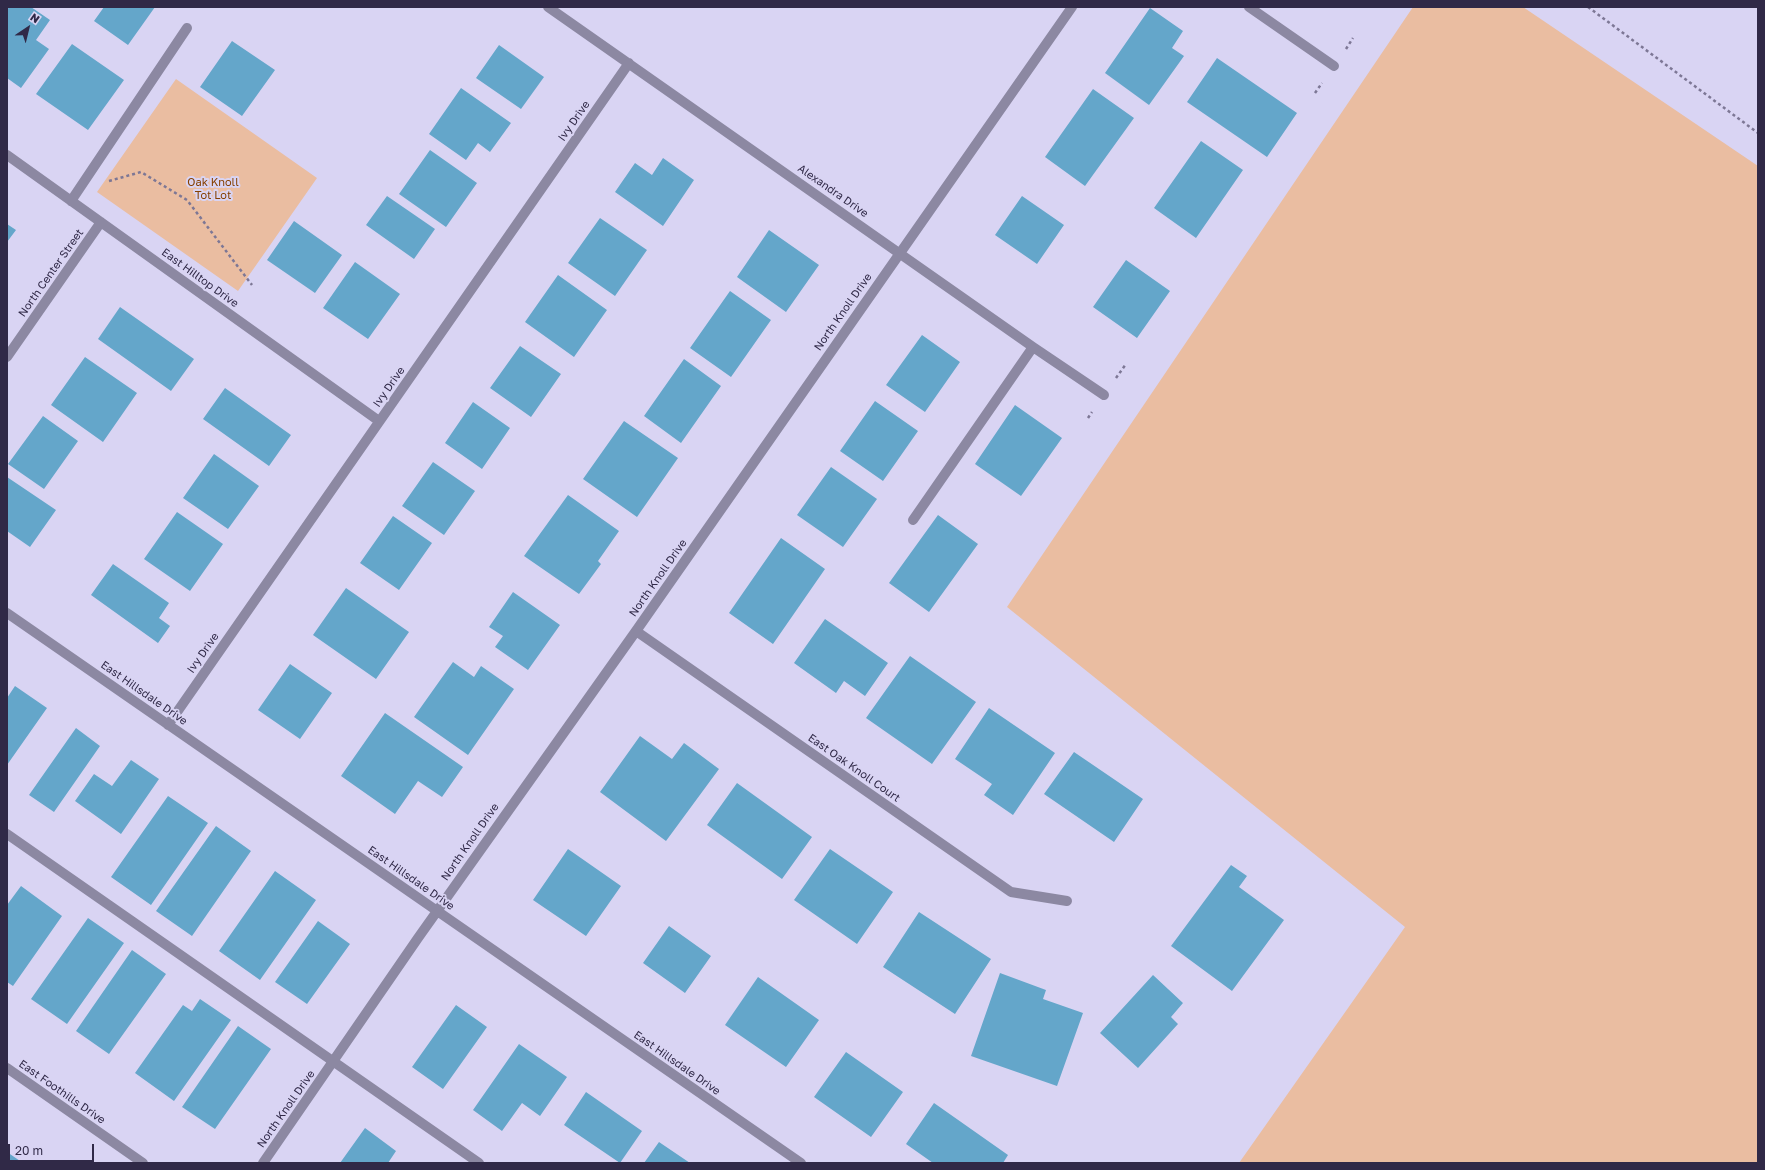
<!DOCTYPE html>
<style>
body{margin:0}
#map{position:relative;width:1765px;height:1170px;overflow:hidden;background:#d9d4f3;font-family:"Golos Text",sans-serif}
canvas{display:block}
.frame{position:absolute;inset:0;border:8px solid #302947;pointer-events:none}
.north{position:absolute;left:8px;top:8px;width:40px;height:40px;-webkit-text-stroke:3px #d9d4f3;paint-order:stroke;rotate:35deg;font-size:11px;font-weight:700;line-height:16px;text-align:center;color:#302947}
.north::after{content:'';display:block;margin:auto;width:14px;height:18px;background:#302947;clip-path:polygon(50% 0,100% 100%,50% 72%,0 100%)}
.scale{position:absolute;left:8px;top:1144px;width:86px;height:18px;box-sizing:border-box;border:2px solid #302947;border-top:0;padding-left:5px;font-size:12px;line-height:14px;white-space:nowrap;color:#302947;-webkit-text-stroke:3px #d9d4f3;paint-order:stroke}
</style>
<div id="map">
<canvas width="1765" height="1170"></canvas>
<div class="frame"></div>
<div class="north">N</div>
<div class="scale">20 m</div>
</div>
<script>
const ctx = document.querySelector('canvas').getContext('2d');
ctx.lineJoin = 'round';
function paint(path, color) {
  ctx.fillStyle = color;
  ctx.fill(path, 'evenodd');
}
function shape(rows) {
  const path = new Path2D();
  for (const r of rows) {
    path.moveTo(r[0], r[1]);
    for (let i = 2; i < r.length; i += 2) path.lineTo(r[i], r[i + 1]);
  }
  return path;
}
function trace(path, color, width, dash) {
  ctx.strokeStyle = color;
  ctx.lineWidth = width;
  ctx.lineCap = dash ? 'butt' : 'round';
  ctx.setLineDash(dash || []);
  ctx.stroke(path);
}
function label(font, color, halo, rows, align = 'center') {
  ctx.font = font + ' "Golos Text",sans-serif';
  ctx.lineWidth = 4;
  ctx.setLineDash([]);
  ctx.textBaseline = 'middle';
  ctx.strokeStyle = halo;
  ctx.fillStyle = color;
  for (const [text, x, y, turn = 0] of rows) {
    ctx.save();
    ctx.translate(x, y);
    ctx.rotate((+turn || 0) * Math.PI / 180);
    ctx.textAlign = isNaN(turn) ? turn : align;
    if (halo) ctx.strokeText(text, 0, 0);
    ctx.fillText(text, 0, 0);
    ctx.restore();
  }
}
const green = shape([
 [1413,7,1523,7,1758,166,1758,1163,1239,1163,1405,927,1007,607],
 [176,79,317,178,238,291,97,192]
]);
const building = shape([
 [9,7,31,7,50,20,36,40,49,49,21,88,7,78,7,10],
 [104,7,155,7,128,45,94,21],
 [1150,8,1183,31,1172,48,1184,56,1149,105,1105,73],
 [232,41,275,70,242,116,200,87],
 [72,44,124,80,88,130,36,94],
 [499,45,544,77,521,109,476,78],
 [1217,58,1297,113,1267,157,1187,102],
 [461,88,511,123,490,152,478,143,466,160,429,134],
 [1093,89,1134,118,1085,186,1045,157],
 [1201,141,1243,170,1196,238,1154,208],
 [430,150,477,183,446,227,399,194],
 [663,158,694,180,663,226,615,192,635,163,652,175],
 [387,196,435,229,414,259,366,225],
 [1022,196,1064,225,1037,264,995,235],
 [600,218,647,250,615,296,568,263],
 [294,221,342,255,315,293,267,260],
 [7,224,16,230,7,242],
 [769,230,819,265,786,312,737,277],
 [1126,260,1170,291,1137,338,1093,307],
 [355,262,400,294,368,339,323,308],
 [558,275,607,310,574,357,525,322],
 [730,291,771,320,731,377,690,348],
 [120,307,194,359,171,391,98,339],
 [922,335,960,362,925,412,886,385],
 [520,346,561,374,531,417,490,388],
 [85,357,137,393,103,442,51,405],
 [684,359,721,386,681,443,644,416],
 [225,388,291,435,269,466,203,419],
 [875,401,918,431,883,481,840,451],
 [473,402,510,428,482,469,445,443],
 [1015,405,1062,438,1021,496,975,464],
 [43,416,78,441,44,489,8,464],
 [624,421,678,458,637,517,583,479],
 [214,454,259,486,228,529,183,498],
 [433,462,475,491,444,535,402,506],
 [831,467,877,499,843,547,797,515],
 [7,477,56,510,30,547,7,531],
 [568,495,619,531,598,561,601,564,579,594,524,556],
 [177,512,223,544,190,591,144,559],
 [938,515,978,544,929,612,889,583],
 [393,516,432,543,399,590,360,563],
 [781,538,825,569,773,644,729,613],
 [113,564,169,603,159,618,170,626,158,643,91,595],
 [346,588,409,632,376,679,313,635],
 [513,592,560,625,528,670,495,647,503,636,489,627],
 [825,619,888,663,865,696,844,681,836,693,794,663],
 [910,656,976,702,932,764,866,718],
 [453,662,474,677,481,666,514,689,468,755,414,717],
 [290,664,332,693,300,739,258,710],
 [15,686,47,708,7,765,7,698],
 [989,708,1055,753,1013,815,984,795,992,784,955,759],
 [385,713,463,767,442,797,418,781,395,814,341,776],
 [76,728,100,746,54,812,29,795],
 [640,736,672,759,684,743,719,769,666,841,600,792],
 [1074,752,1143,799,1114,842,1044,794],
 [131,760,159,779,121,834,75,801,94,774,112,786],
 [737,783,812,837,782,879,707,825],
 [168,796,208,823,151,905,111,877],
 [216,826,251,851,192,936,156,911],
 [568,849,621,886,586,936,533,900],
 [830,849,893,892,857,944,794,900],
 [1231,865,1247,876,1239,887,1284,920,1232,991,1171,946],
 [275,871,316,900,260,980,219,951],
 [21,886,62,916,13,986,7,982,7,905],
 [919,912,991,959,955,1014,883,967],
 [88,918,124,943,67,1024,31,999],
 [318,921,350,944,307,1004,275,982],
 [669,926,711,956,685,993,643,963],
 [132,950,166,974,109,1054,76,1031],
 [1000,973,1046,990,1043,999,1083,1013,1057,1086,971,1056],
 [1153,975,1183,1003,1171,1017,1178,1024,1138,1068,1100,1033],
 [758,977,819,1020,786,1067,725,1025],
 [200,999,231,1020,174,1101,135,1073,183,1005,192,1011],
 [456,1005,487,1027,443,1089,412,1067],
 [238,1026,271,1049,215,1129,182,1107],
 [519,1044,567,1077,540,1116,522,1103,502,1131,473,1110],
 [846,1052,903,1092,871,1137,814,1097],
 [586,1092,642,1131,620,1163,564,1125],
 [934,1103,1008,1155,1003,1163,933,1163,906,1144],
 [365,1128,396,1151,388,1163,340,1163],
 [659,1142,690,1163,644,1163],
 [7,1152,23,1163,7,1163]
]);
const path = shape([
 [1588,7,1758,133],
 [1346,49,1353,38],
 [1315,93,1322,83],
 [109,181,141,172,187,200,252,285],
 [1116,378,1126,364],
 [1088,418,1092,412]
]);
const minor = shape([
 [548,7,1033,347,1104,395],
 [1249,7,1334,66],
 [7,155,379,421],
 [71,201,187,28],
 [7,357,101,222],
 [913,520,1033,347],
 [7,613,801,1163],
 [636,631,1011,892,1067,901],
 [168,725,629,63],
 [7,834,479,1163],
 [7,1068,143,1163],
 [263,1163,418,938,636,631,1072,7]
]);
const streetNames = [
 ["Ivy Drive",574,121,-55],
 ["Alexandra Drive",833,191,35],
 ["North Center Street",51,273,-55],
 ["East Hilltop Drive",200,278,36],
 ["North Knoll Drive",843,312,-55],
 ["Ivy Drive",389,387,-55],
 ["North Knoll Drive",658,578,-55],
 ["Ivy Drive",203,653,-55],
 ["East Hillsdale Drive",144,693,35],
 ["East Oak Knoll Court",854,768,35],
 ["North Knoll Drive",470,842,-55],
 ["East Hillsdale Drive",411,878,35],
 ["East Hillsdale Drive",677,1063,35],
 ["East Foothills Drive",62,1092,35],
 ["North Knoll Drive",286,1109,-55]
];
const parkNames = [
 ["Oak Knoll",213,183],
 ["Tot Lot",213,196]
];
paint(green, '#eabda1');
paint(building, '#64a6ca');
trace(path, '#7d7795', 2.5, [3, 3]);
trace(minor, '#8c88a2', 10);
label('11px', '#302947', '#d9d4f3', streetNames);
label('11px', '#864000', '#d9d4f3', parkNames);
</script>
